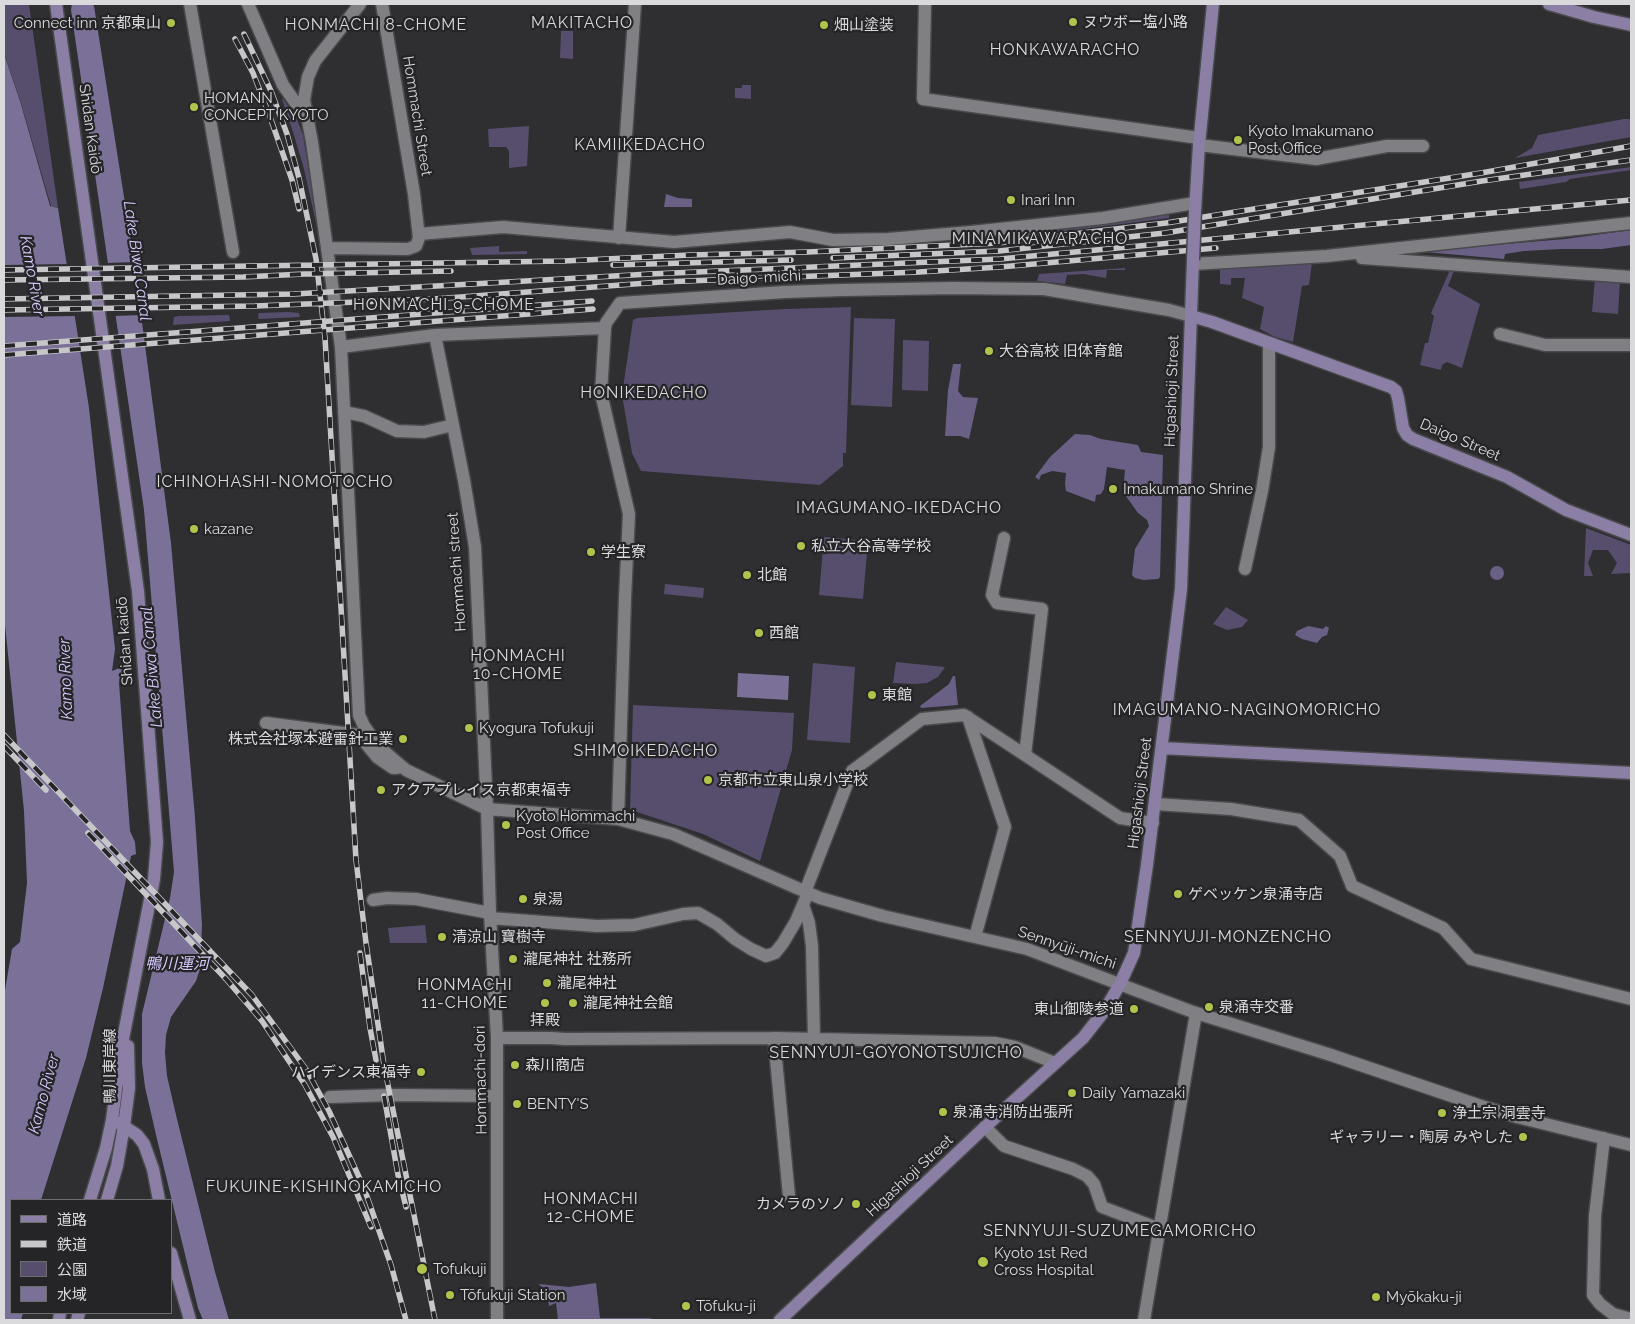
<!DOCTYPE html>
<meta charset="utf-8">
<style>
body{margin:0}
#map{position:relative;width:1635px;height:1324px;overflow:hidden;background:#2f2e31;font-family:Raleway,"Noto Sans JP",sans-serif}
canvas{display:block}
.frame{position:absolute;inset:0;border:5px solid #dad9db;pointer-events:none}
.legend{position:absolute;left:10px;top:1199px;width:162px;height:115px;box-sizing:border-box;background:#252427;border:1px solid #6d6c6f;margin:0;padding:6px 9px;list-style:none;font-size:15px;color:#dad9db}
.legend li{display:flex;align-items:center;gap:10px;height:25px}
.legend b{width:25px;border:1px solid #6d6c6f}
</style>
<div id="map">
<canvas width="1635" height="1324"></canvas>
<div class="frame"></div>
<ul class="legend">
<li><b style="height:6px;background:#8b7fa5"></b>道路</li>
<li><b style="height:6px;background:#c7c6c8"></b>鉄道</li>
<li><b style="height:14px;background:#574e6d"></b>公園</li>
<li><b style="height:14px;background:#7b7198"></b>水域</li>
</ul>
</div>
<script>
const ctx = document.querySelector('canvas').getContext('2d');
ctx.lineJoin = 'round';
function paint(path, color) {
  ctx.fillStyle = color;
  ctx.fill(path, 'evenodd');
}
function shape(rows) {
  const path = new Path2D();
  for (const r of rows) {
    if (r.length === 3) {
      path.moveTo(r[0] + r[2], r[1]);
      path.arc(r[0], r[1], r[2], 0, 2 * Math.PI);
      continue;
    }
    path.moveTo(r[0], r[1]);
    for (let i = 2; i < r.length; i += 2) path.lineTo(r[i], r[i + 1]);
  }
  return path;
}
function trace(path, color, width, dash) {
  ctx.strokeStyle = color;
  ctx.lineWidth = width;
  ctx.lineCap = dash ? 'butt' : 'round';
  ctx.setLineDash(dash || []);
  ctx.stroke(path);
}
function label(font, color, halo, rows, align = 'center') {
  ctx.font = font + ' Raleway,"Noto Sans JP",sans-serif';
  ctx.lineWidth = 4.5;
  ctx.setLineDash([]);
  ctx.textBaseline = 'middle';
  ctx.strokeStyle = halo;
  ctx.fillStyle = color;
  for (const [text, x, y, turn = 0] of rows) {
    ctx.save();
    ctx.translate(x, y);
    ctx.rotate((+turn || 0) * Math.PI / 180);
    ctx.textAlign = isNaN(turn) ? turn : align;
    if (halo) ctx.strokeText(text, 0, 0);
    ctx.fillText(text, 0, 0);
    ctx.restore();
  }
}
const green = shape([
 [4,4,29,4,58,208,51,206,20,100,4,53],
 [561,31,573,31,573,59,560,58],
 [742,85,751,85,751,99,735,98,735,88,742,88],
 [282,99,283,99,296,117,303,135,321,245,304,169,293,132],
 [1624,119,1631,119,1631,137,1515,158,1532,148,1538,135],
 [529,126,527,166,509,168,509,151,506,147,489,147,488,129],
 [1631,167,1631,170,1570,179,1566,182,1520,189,1519,182],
 [1169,214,1169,218,1018,237,1018,233,1152,215],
 [499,246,499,252,527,251,527,254,472,255,470,248],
 [1312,263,1309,285,1302,286,1293,342,1275,337,1260,329,1264,307,1242,298,1245,278,1231,278,1231,285,1220,284,1220,267],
 [1125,268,1125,270,1107,270,1106,278,1083,274,1067,275,1065,284,1037,281,1039,274],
 [1450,270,1454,271,1448,286,1480,304,1462,368,1447,362,1442,365,1441,370,1420,365,1425,343,1428,343,1434,316,1431,313],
 [1595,278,1620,280,1618,314,1592,312],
 [851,307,846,453,843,453,843,466,820,485,641,471,632,453,622,395,633,320,637,318,785,309],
 [288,312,299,313,300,317,259,319,258,315,259,313],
 [229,315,230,321,173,325,174,317,179,316],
 [854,318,895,319,892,407,851,405],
 [903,340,929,341,928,391,902,390],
 [1586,528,1631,545,1631,573,1611,574,1617,563,1608,550,1593,550,1588,563,1593,576,1584,576],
 [824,537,868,541,863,599,819,595],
 [665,584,704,588,703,598,664,594],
 [1226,607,1248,620,1242,627,1227,630,1213,624],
 [896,662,945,667,938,677,927,683,914,684,893,683],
 [813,663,855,667,850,743,807,740],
 [633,705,794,713,792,750,760,861,703,834,631,810,630,808],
 [425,925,427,943,390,943,388,928]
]);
const forest = shape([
 [666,194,678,198,692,199,692,207,664,207],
 [1631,230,1631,245,1602,249,1561,249,1524,251,1505,254,1504,259,1425,252,1421,251,1565,239],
 [953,364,961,364,958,391,963,397,978,398,969,439,960,436,945,436,948,390],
 [1075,434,1090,435,1101,439,1138,445,1141,452,1163,455,1160,577,1158,579,1144,580,1135,578,1132,575,1135,549,1149,526,1147,520,1138,513,1123,492,1125,470,1107,467,1104,489,1101,494,1096,495,1095,502,1066,491,1065,484,1066,473,1052,471,1041,475,1039,480,1035,477,1050,457],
 [1497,573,7],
 [1308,626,1323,629,1326,626,1329,628,1327,635,1322,637,1317,643,1302,639,1295,635,1297,631],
 [953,676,955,676,958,705,921,708,920,706,949,684],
 [596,1283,600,1318,648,1318,660,1320,558,1320,556,1303,549,1306,548,1296,539,1284,569,1287]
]);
const water = shape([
 [72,4,92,4,94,6,133,254,171,543,195,818,202,925,200,969,196,981,171,1017,166,1035,165,1053,167,1076,176,1115,215,1272,229,1320,203,1320,198,1308,157,1139,145,1087,142,1063,142,1014,170,898,174,872,144,510,71,10],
 [4,54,20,101,50,206,58,208,89,408,115,649,112,671,122,667,125,680,119,683,130,831,135,842,136,854,131,856,103,988,86,1058,41,1200,11,1200,11,1313,23,1313,21,1320,4,1320,4,996,12,949,20,942,27,883,24,811,4,615],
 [738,673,789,676,788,700,737,697]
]);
const pier = shape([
 [137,262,143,315,113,316,106,263],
 [69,264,77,316,4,317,4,265]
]);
const street = shape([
 [190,4,233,252],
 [248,4,283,85,295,102,305,111],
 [360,4,315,61,308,77,304,100,312,142,341,347,359,715,364,726,379,747,406,770,487,809,618,819,673,834,820,898,883,916,1027,949,1193,1012,1331,1055,1481,1106,1517,1117,1631,1145],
 [925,4,923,99,1199,138],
 [1199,145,1316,159,1387,146,1423,146],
 [419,234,503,227,674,242,790,232,833,240,888,239,971,232,1103,218,1195,203],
 [619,238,635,4],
 [328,248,408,249,416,246,419,238,414,194,382,4],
 [1362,258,1631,277],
 [1193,264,1327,256,1631,223],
 [605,328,601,393,629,514,625,598,618,819],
 [1500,334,1545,345,1631,345],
 [435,335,464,480,475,547,487,809,490,913,497,1038,497,1320],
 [341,347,435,335,605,328,606,323,620,303,785,292,842,290,953,288,1044,289,1169,310,1191,316],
 [344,412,364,416,397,431,424,432,453,425],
 [1004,538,992,595,997,603,1042,609,1025,755,1120,818,1153,823],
 [1245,569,1262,491,1269,447,1269,344],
 [968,717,1005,827,975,937],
 [266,723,359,735,377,757,393,768,397,768],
 [1155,804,1231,809,1299,820,1340,856,1352,886,1443,928,1471,959,1631,999],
 [805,892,852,771,922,719,964,715,1025,755],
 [373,900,387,898,416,899,490,913],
 [803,905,809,923,812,946,814,1039],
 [490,918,597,926,634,925,683,914,698,913,717,924,735,939,751,949,766,956,775,953,783,943,796,921,808,893],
 [497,1038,551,1038,565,1039,774,1038,995,1043,1015,1047,1055,1063],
 [774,1038,789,1196],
 [330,1097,391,1095,497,1096],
 [985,1127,1004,1146,1073,1169,1087,1176,1094,1184,1102,1207,1160,1229],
 [1604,1138,1595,1216,1593,1295,1600,1304,1613,1314,1631,1319],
 [1144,1320,1196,1013]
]);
const secondary = shape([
 [56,4,138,591,157,842,154,879,122,1044,112,1120,106,1148,90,1200],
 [1549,4,1594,17,1631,25],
 [1195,211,1199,145,1213,4],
 [1191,316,1212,322,1391,387,1396,391,1398,398,1403,428,1407,435,1413,439,1507,477,1566,510,1631,535],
 [1162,748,1631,773],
 [119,1123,137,1135,144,1144,153,1169,159,1200],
 [107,1200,117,1166,124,1126,129,1088,128,1046],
 [171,1253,190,1320],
 [59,1320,60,1313],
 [77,1320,79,1313],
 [780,1320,985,1127,1083,1038,1105,1010,1120,984,1134,953,1147,865,1181,589,1193,260]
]);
const rail = shape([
 [244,34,271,91,287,134,299,178,316,259,325,338,356,860,366,943,384,1065,435,1320],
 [235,39,253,73,269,114,292,180,299,209],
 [833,258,999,251,1165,233,1482,181,1631,160],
 [613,265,791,260],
 [4,270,564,261,690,255,808,252,998,243,1166,223,1481,173,1631,146],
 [4,280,243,277,304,274,451,271],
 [4,299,294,294,650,274,1000,259,1631,200],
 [4,310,255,306,434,299,661,282,919,272,1000,267,1216,248],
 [4,346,592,301],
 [4,355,593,309],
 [4,735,252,995,306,1069,329,1111,364,1188,391,1265,406,1320],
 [4,746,46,790],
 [88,833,226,979,262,1021,305,1085,333,1137,371,1227],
 [360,953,370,1028,376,1060],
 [384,1096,398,1175,406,1207]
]);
const secondaryBridge = shape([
 [1193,260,1195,211]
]);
const markers = [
 [1073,22,5,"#b2c34c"],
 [171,23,5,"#b2c34c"],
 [824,25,5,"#b2c34c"],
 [194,107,5,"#b2c34c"],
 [1238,140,5,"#b2c34c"],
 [1011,200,5,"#b2c34c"],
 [989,351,5,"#b2c34c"],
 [1113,489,5,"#b2c34c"],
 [194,529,5,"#b2c34c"],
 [801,546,5,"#b2c34c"],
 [591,552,5,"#b2c34c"],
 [747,575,5,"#b2c34c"],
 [759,633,5,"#b2c34c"],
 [872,695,5,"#b2c34c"],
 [469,728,5,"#b2c34c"],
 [403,739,5,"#b2c34c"],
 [708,780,5,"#b2c34c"],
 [381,790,5,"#b2c34c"],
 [506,825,5,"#b2c34c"],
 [1178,894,5,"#b2c34c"],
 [523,899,5,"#b2c34c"],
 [442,937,5,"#b2c34c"],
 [513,959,5,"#b2c34c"],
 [547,983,5,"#b2c34c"],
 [545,1003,5,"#b2c34c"],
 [573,1003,5,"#b2c34c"],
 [1209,1007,5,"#b2c34c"],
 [1134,1009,5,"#b2c34c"],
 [515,1065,5,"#b2c34c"],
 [421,1072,5,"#b2c34c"],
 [1072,1093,5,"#b2c34c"],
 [517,1104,5,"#b2c34c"],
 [943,1112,5,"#b2c34c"],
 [1442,1113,5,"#b2c34c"],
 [1523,1137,5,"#b2c34c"],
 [856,1204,5,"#b2c34c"],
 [983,1262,6,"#b2c34c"],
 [422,1269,6,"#b2c34c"],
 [450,1295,5,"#b2c34c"],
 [1376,1297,5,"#b2c34c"],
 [686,1306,5,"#b2c34c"]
];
const poiNames = [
 ["ヌウボー塩小路",1083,22],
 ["Connect inn 京都東山",161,23,"right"],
 ["畑山塗装",834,25],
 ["HOMANN",204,98],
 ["CONCEPT KYOTO",204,115],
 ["Kyoto Imakumano",1248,131],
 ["Post Office",1248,148],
 ["Inari Inn",1021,200],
 ["大谷高校 旧体育館",999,351],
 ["Imakumano Shrine",1123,489],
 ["kazane",204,529],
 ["私立大谷高等学校",811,546],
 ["学生寮",601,552],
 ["北館",757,575],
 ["西館",769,633],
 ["東館",882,695],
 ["Kyogura Tofukuji",479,728],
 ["株式会社塚本避雷針工業",393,739,"right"],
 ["京都市立東山泉小学校",718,780],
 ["アクアプレイス京都東福寺",391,790],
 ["Kyoto Hommachi",516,816],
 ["Post Office",516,833],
 ["ゲベッケン泉涌寺店",1188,894],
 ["泉湯",533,899],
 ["清涼山 寶樹寺",452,937],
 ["瀧尾神社 社務所",523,959],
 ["瀧尾神社",557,983],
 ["瀧尾神社会館",583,1003],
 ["泉涌寺交番",1219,1007],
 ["東山御陵参道",1124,1009,"right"],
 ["拝殿",545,1020,"center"],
 ["森川商店",525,1065],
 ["ハイデンス東福寺",411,1072,"right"],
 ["Daily Yamazaki",1082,1093],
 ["BENTY'S",527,1104],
 ["泉涌寺消防出張所",953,1112],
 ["浄土宗 洞雲寺",1452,1113],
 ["ギャラリー・陶房 みやした",1513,1137,"right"],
 ["カメラのソノ",846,1204,"right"],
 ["Kyoto 1st Red",994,1253],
 ["Cross Hospital",994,1270],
 ["Tofukuji",433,1269],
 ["Tōfukuji Station",460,1295],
 ["Myōkaku-ji",1386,1297],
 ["Tōfuku-ji",696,1306]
];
const streetNames = [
 ["Hommachi Street",417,116,81],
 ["Shidan Kaidō",90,129,82],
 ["Daigo-michi",759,278,-3],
 ["Higashioji Street",1172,391,-88],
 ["Daigo Street",1460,440,23],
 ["Hommachi street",457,572,-94],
 ["Shidan kaidō",125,641,-94],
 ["Higashioji Street",1140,793,-83],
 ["Sennyūji-michi",1067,948,19],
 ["鴨川東岸線",110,1066,-90],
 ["Hommachi-dori",481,1080,-91],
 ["Higashioji Street",910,1176,-43]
];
const neighbourhoodNames = [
 ["MAKITACHO",582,23],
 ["HONMACHI 8-CHOME",376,25],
 ["HONKAWARACHO",1065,50],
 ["KAMIIKEDACHO",640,145],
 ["MINAMIKAWARACHO",1040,239],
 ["HONMACHI 9-CHOME",444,305],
 ["HONIKEDACHO",644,393],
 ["ICHINOHASHI-NOMOTOCHO",275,482],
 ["IMAGUMANO-IKEDACHO",899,508],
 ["HONMACHI",518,656],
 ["10-CHOME",518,674],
 ["IMAGUMANO-NAGINOMORICHO",1247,710],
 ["SHIMOIKEDACHO",646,751],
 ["SENNYUJI-MONZENCHO",1228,937],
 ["HONMACHI",465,985],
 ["11-CHOME",465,1003],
 ["SENNYUJI-GOYONOTSUJICHO",896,1053],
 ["FUKUINE-KISHINOKAMICHO",324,1187],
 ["HONMACHI",591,1199],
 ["12-CHOME",591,1217],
 ["SENNYUJI-SUZUMEGAMORICHO",1120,1231]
];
const waterNames = [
 ["Lake Biwa Canal",137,261,82],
 ["Kamo River",32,276,80],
 ["Lake Biwa Canal",152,667,-95],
 ["Kamo River",66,679,-92],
 ["鴨川運河",177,964],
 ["Kamo River",44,1094,-75]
];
paint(green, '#574e6d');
paint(forest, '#6a6086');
paint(water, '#7b7198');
paint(pier, '#2f2e31');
trace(street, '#4a494b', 15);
trace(secondary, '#4a494b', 15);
trace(street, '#807f83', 12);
trace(secondary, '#8b7fa5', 12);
trace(rail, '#c7c6c8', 5.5);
trace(rail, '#252427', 4, [11]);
trace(secondaryBridge, '#4a494b', 15, []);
trace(secondaryBridge, '#8b7fa5', 12);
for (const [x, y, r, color] of markers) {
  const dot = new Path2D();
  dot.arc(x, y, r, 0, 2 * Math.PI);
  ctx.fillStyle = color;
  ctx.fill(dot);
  trace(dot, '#252427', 2);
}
label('15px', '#dad9db', '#252427', poiNames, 'left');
label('15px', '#dad9db', '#252427', streetNames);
ctx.letterSpacing = '1px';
label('16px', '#dad9db', '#252427', neighbourhoodNames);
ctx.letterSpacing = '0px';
label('italic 16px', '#d5c8fb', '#252427', waterNames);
</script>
